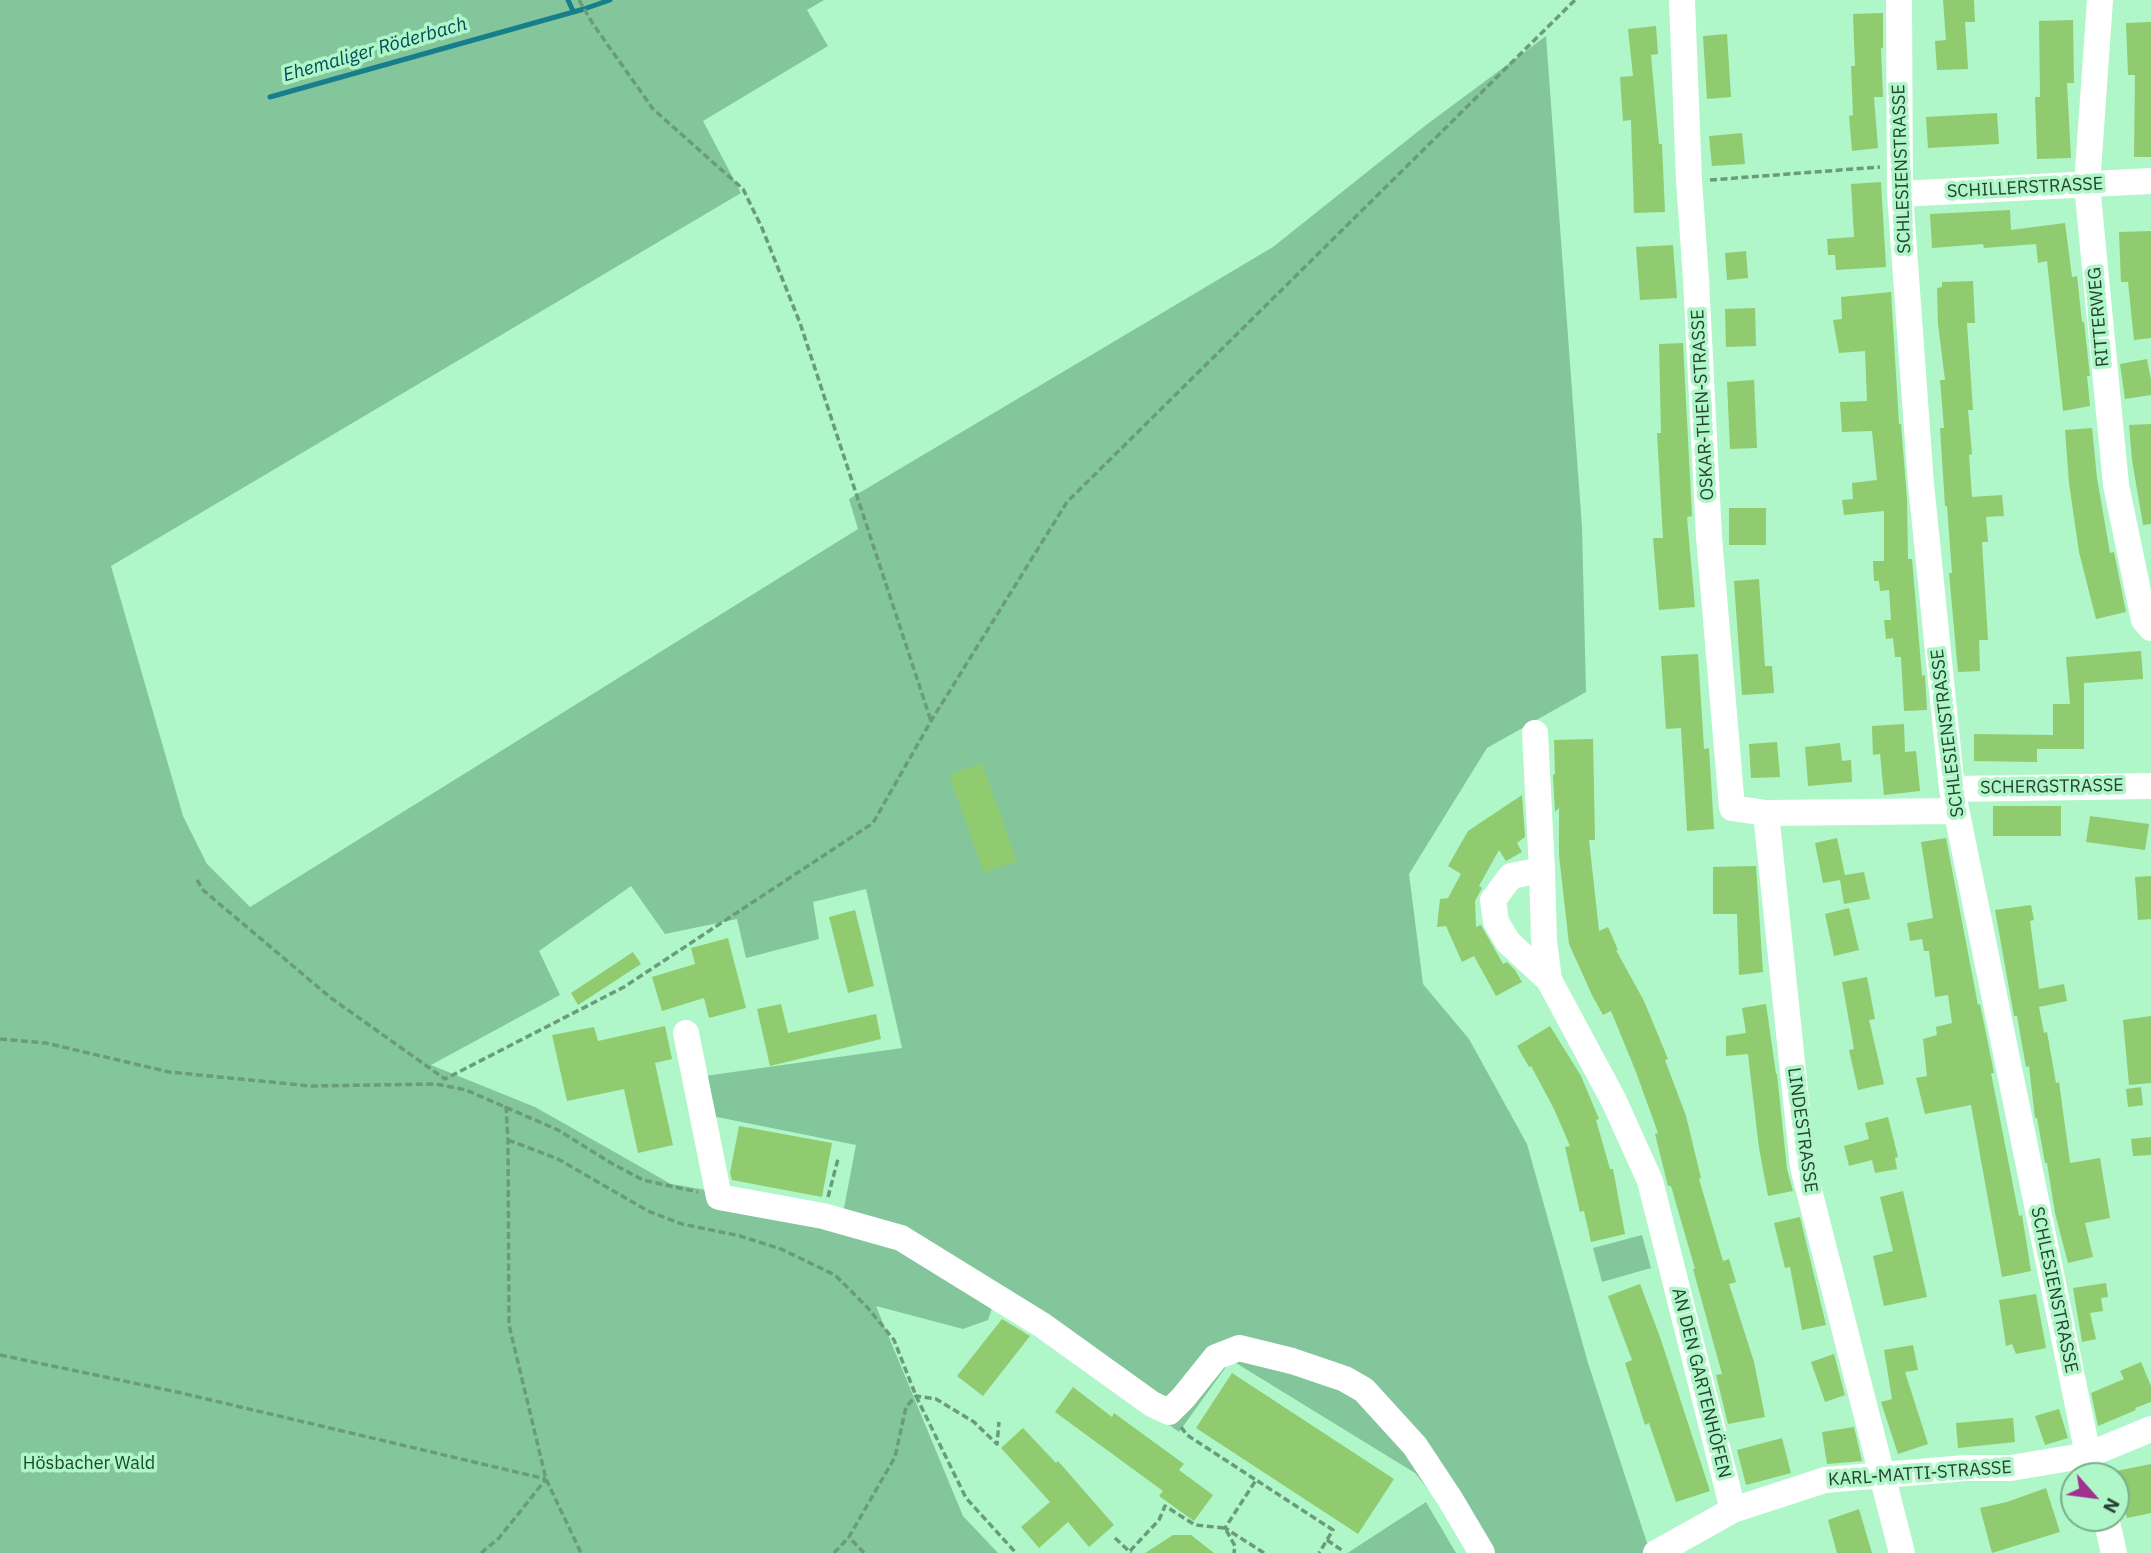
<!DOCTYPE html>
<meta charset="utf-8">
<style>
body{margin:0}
#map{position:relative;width:2151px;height:1553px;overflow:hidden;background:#aff6c8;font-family:"IBM Plex Sans",sans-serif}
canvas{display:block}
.north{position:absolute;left:2060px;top:1462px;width:70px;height:70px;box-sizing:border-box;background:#aff6c8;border:2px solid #78ae8c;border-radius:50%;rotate:118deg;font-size:19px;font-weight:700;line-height:28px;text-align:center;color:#264331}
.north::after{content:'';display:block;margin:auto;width:24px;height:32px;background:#a1318e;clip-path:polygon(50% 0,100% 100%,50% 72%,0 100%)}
</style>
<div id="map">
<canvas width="2151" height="1553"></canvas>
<div class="north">N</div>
</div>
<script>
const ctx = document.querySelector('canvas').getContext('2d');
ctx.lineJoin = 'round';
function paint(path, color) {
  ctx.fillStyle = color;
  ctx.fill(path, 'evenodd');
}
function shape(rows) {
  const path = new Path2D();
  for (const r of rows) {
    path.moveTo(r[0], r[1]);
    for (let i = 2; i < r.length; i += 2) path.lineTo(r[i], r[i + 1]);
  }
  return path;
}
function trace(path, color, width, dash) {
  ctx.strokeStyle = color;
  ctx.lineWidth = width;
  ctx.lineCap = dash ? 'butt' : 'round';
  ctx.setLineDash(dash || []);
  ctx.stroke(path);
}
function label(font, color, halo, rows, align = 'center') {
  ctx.font = font + ' "IBM Plex Sans",sans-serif';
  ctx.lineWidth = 7;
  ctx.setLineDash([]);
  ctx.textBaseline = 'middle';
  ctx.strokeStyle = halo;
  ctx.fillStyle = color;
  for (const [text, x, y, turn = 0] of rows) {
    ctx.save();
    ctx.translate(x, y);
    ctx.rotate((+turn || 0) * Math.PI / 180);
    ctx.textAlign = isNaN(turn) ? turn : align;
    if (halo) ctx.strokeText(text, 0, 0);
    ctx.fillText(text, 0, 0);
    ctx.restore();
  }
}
const green = shape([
 [0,0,824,0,807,10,828,46,703,121,741,193,111,566,183,816,207,864,250,907,858,529,849,499,1273,247,1426,125,1546,36,1582,527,1586,692,1487,748,1409,874,1423,984,1469,1039,1527,1144,1588,1363,1649,1549,1644,1553,1469,1553,1443,1508,1415,1473,1231,1360,1179,1432,994,1302,988,1320,963,1329,876,1306,963,1516,998,1553,0,1553],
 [631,886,665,934,737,919,746,958,819,939,813,902,866,889,902,1048,691,1078,697,1113,856,1145,843,1213,671,1184,535,1107,431,1065,560,995,539,951],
 [1642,1235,1651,1268,1602,1282,1593,1248],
 [1426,1502,1456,1553,1348,1553,1349,1552]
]);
const stream = shape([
 [568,0,573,11],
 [270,97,584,9,610,0]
]);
const building = shape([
 [1943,0,1974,0,1975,22,1965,22,1968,69,1937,70,1935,41,1946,40],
 [1883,13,1883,48,1881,48,1883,97,1874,97,1878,148,1852,151,1849,116,1853,115,1851,66,1855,66,1853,14],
 [2073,20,2074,83,2067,83,2071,158,2037,159,2035,97,2040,97,2039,21],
 [2151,22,2151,157,2134,157,2135,75,2128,75,2126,23],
 [1656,26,1658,54,1651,55,1659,144,1662,144,1665,212,1634,213,1631,120,1623,121,1620,77,1633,76,1628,29],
 [1727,34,1731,97,1707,99,1703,36],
 [1997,113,1999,144,1928,148,1926,117],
 [1742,133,1745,164,1712,166,1709,136],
 [1881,182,1886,267,1836,270,1835,255,1828,255,1827,239,1854,237,1851,184],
 [2010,210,2011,230,2065,223,2072,277,2077,276,2082,322,2084,322,2090,376,2087,376,2090,406,2063,411,2047,261,2038,263,2036,244,1984,248,1983,244,1932,248,1930,214],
 [2151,231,2151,338,2134,340,2128,282,2121,282,2119,232],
 [1673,245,1677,298,1640,300,1636,247],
 [1746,251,1748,278,1727,280,1725,253],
 [1973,281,1975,323,1967,323,1973,410,1968,410,1972,454,1969,455,1972,497,2002,495,2004,516,1986,517,1988,542,1982,542,1988,640,1979,640,1980,671,1958,672,1949,573,1952,573,1947,506,1945,506,1940,428,1944,428,1940,380,1945,380,1938,324,1937,288,1942,287,1942,282],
 [1891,292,1899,424,1901,424,1907,499,1908,559,1912,559,1922,676,1925,675,1927,710,1904,711,1901,657,1895,657,1893,638,1886,639,1884,620,1891,620,1889,590,1880,591,1879,581,1874,581,1873,561,1884,561,1884,511,1844,515,1842,500,1853,499,1852,483,1877,480,1872,431,1842,432,1840,402,1867,401,1865,351,1839,353,1833,320,1842,319,1841,297],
 [1755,308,1756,346,1726,347,1725,309],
 [1683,343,1692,516,1687,517,1695,607,1659,610,1653,538,1663,538,1657,433,1661,433,1659,344],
 [2147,359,2151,380,2151,395,2125,399,2120,364],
 [1754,380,1757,448,1730,449,1727,382],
 [2151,424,2151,524,2143,525,2132,460,2129,425],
 [2092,428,2097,478,2110,553,2114,552,2126,612,2096,619,2079,552,2069,483,2065,430],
 [1729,508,1766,508,1766,545,1729,545],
 [1759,579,1765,666,1772,666,1774,693,1742,695,1734,581],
 [2141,651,2143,679,2084,683,2084,749,2037,749,2037,762,1974,761,1974,734,2053,735,2053,704,2070,704,2066,657],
 [1698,654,1704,749,1709,748,1714,829,1687,831,1681,728,1666,729,1661,656],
 [1904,724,1905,752,1916,751,1920,791,1884,795,1880,754,1873,755,1872,726],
 [1593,739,1595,840,1589,840,1599,931,1608,927,1618,950,1616,950,1644,1001,1668,1059,1665,1060,1686,1116,1701,1178,1699,1179,1723,1261,1729,1259,1736,1282,1729,1284,1754,1362,1765,1417,1728,1424,1716,1375,1722,1374,1693,1269,1695,1269,1671,1186,1668,1186,1655,1134,1658,1133,1636,1072,1611,1011,1603,1015,1592,995,1569,944,1559,855,1559,808,1555,812,1553,775,1555,774,1554,740],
 [1777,742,1780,777,1751,778,1749,744],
 [1840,743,1842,761,1851,760,1852,782,1808,786,1805,747],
 [982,763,1017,861,984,873,949,775],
 [1522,795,1525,837,1517,843,1522,852,1506,861,1499,850,1479,886,1482,888,1475,901,1476,927,1481,925,1503,964,1507,962,1515,970,1522,982,1496,996,1474,956,1462,962,1446,926,1437,927,1440,899,1448,898,1461,874,1448,866,1468,831],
 [1993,806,2061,806,2061,836,1993,836],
 [2090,816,2149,824,2145,850,2086,842],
 [1837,838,1845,875,1864,872,1870,899,1844,904,1840,880,1823,883,1815,843],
 [1946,838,1978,1005,1980,1004,1994,1073,1991,1073,2019,1216,2022,1215,2031,1271,2002,1277,1971,1105,1925,1114,1916,1078,1927,1076,1923,1039,1937,1035,1936,1027,1952,1023,1948,995,1935,997,1929,951,1924,951,1922,939,1910,941,1907,923,1933,918,1921,842],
 [1756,866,1763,972,1739,975,1737,914,1713,914,1713,867],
 [2151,876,2151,919,2138,920,2135,877],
 [2031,905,2034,920,2030,921,2039,989,2064,984,2067,1001,2039,1007,2044,1033,2047,1032,2056,1083,2059,1082,2070,1163,2100,1158,2110,1218,2085,1223,2093,1257,2068,1263,2055,1213,2047,1163,2045,1163,2037,1118,2035,1118,2029,1066,2026,1067,2017,1016,2014,1016,1995,910],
 [1849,908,1859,950,1834,956,1825,914],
 [855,910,874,986,848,993,829,917],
 [728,938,746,1008,709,1018,704,998,662,1011,652,977,695,964,691,948],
 [633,952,641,964,578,1005,571,993],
 [1867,977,1875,1019,1869,1020,1884,1084,1858,1090,1849,1050,1854,1049,1842,982],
 [781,1004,788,1033,876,1014,881,1039,770,1066,757,1009],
 [1766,1004,1776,1074,1777,1074,1787,1169,1793,1191,1768,1196,1759,1148,1748,1054,1726,1056,1726,1036,1746,1033,1742,1008],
 [2151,1016,2151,1083,2129,1085,2123,1020],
 [665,1026,672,1059,655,1063,673,1145,638,1153,624,1089,567,1101,552,1035,594,1027,598,1041],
 [1550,1026,1581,1076,1599,1119,1596,1120,1610,1169,1613,1169,1625,1234,1591,1242,1584,1211,1580,1212,1565,1147,1570,1146,1554,1109,1531,1066,1529,1067,1517,1046],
 [2141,1087,2143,1105,2128,1107,2126,1089],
 [1888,1117,1898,1157,1895,1158,1897,1169,1875,1173,1872,1160,1849,1166,1844,1146,1869,1139,1865,1123],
 [739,1126,832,1143,822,1197,732,1180,730,1173],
 [2151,1137,2151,1155,2133,1156,2131,1139],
 [1903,1191,1927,1297,1884,1306,1873,1256,1893,1251,1880,1197],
 [1800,1217,1826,1325,1802,1330,1790,1267,1785,1268,1774,1223],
 [2106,1283,2108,1297,2101,1298,2103,1311,2090,1313,2096,1339,2082,1342,2073,1288],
 [1640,1284,1660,1337,1710,1491,1676,1502,1649,1423,1645,1425,1625,1363,1632,1360,1608,1296],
 [2036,1294,2046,1348,2016,1354,2012,1344,2006,1346,1999,1300],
 [1002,1319,1030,1336,983,1396,957,1376],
 [1913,1345,1918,1370,1905,1372,1928,1444,1898,1454,1881,1402,1892,1399,1884,1350],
 [1834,1354,1845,1395,1825,1402,1811,1362],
 [2141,1362,2151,1386,2151,1402,2135,1408,2136,1410,2098,1426,2091,1393,2124,1379,2120,1371],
 [1232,1373,1394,1479,1358,1534,1196,1428],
 [1073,1387,1112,1417,1114,1413,1184,1464,1179,1470,1213,1495,1194,1521,1159,1496,1163,1491,1055,1412],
 [2059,1409,2068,1438,2045,1445,2035,1416],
 [2013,1418,2015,1442,1958,1448,1956,1423],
 [1854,1427,1862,1461,1827,1464,1822,1432],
 [1023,1428,1056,1463,1058,1461,1114,1525,1089,1547,1068,1522,1039,1548,1021,1527,1050,1502,1001,1448],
 [1782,1438,1791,1473,1746,1485,1737,1450],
 [2151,1464,2151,1513,2127,1518,2116,1471],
 [2046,1488,2060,1532,1992,1553,1980,1508,2007,1502],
 [1859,1509,1872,1553,1837,1553,1828,1520],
 [1173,1535,1191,1535,1214,1553,1145,1553]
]);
const path = shape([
 [579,0,593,24,653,109,743,189,762,228,800,323,931,721],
 [1710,180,1880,167],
 [197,880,203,890,331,998,445,1079,624,987,873,823,931,721,1067,502,1575,0],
 [0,1039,46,1043,169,1072,311,1086,436,1084,466,1090,558,1130,611,1163,643,1180,698,1192],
 [506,1106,508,1140,509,1325,546,1479,581,1553],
 [508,1140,558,1159,648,1211,682,1224,740,1236,781,1249,835,1275,867,1307,894,1340,916,1396,966,1498,1016,1553],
 [828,1197,838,1159],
 [0,1355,177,1392,546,1479],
 [1181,1427,1187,1435,1256,1480],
 [1115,1538,1131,1553],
 [1327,1540,1343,1551],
 [1130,1551,1159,1520,1165,1506,1195,1525,1225,1528,1235,1546,1234,1553],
 [481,1553,499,1538,546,1479],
 [834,1553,849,1537],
 [864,1553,849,1537,895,1457,906,1407,916,1396,936,1399,974,1422,997,1444,999,1422],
 [1264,1553,1225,1528,1256,1480,1333,1530,1319,1553]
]);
const minor = shape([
 [1682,0,1689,180,1696,279,1709,537,1732,808,1766,813,1803,1167,1902,1553],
 [1899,0,1900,194,1921,484,1952,789,2088,1455],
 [2100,0,2087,185,2116,485,2144,620,2151,628],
 [1900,194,2151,181],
 [1535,733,1542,870],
 [1952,789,2151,786],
 [1766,813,1956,811],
 [1549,980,1544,941,1542,870,1511,876,1493,900,1496,922,1508,942,1549,980,1614,1101,1650,1181,1733,1510],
 [686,1033,719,1197,823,1216,901,1238,1042,1325,1152,1404,1169,1412,1183,1398,1216,1357,1239,1348,1292,1361,1345,1379,1364,1390,1415,1446,1450,1499,1482,1553],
 [2106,1518,2114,1553],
 [1656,1553,1733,1510,1825,1480,1965,1468,2011,1468,2088,1455,2151,1429]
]);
const streetNames = [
 ["SCHLESIENSTRASSE",1902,169,-92],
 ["SCHILLERSTRASSE",2025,188,-3],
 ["RITTERWEG",2099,317,-95],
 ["OSKAR-THEN-STRASSE",1703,405,-93],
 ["SCHLESIENSTRASSE",1948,733,-97],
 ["SCHERGSTRASSE",2052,787,-1],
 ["LINDESTRASSE",1802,1130,82],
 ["SCHLESIENSTRASSE",2054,1290,78],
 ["AN DEN GARTENHÖFEN",1701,1383,76],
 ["KARL-MATTI-STRASSE",1920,1474,-4]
];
const parkNames = [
 ["Hösbacher Wald",89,1464]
];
const waterNames = [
 ["Ehemaliger Röderbach",375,50,-16]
];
paint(green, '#84c69c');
trace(stream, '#177e8b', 5);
paint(building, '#90cb70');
trace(path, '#6a9c7c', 3.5, [7, 3.5]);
trace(minor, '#fff', 26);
label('18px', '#264331', '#aff6c8', streetNames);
label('18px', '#1c482f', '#aff6c8', parkNames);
label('italic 19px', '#024b58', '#aff6c8', waterNames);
</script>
